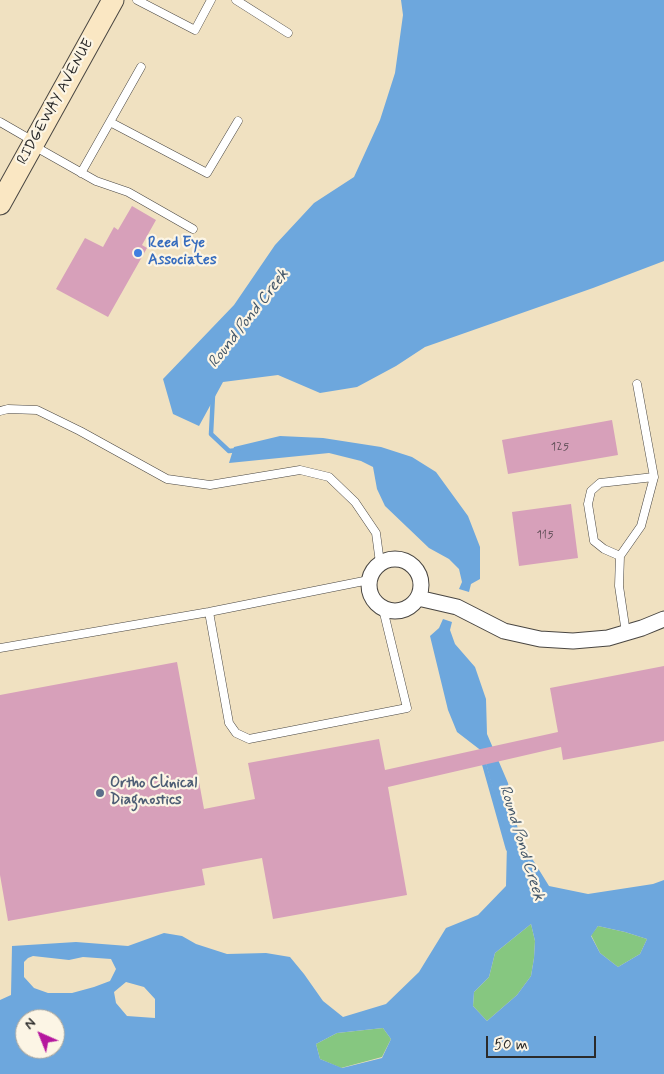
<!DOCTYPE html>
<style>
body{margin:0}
#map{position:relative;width:664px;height:1074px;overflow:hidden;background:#f0e1c1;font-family:Mynerve,sans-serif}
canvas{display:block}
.north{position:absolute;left:15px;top:1009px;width:50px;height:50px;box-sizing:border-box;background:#fcf5e5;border:1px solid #a8a49b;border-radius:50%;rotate:316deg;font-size:14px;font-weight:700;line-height:20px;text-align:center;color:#2b2b2b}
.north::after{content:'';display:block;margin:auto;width:18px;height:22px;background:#b5179e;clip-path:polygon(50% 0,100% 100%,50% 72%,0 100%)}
.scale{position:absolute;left:486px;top:1036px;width:110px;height:22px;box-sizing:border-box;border:2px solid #2b2b2b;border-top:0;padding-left:6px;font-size:15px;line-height:18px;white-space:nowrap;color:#2b2b2b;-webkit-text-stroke:4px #fcf5e5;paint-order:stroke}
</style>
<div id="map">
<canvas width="664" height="1074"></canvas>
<div class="north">N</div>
<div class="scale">50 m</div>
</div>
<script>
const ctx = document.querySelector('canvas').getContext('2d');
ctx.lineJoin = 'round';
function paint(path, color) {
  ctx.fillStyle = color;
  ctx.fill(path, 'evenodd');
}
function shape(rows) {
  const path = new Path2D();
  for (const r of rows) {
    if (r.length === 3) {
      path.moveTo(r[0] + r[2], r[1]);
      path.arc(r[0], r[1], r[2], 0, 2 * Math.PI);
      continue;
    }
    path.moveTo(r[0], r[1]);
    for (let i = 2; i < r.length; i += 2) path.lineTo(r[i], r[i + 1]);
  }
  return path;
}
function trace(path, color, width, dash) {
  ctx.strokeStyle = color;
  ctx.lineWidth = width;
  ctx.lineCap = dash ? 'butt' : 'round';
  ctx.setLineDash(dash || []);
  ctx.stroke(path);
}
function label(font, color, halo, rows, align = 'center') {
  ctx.font = font + ' Mynerve,sans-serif';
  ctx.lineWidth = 4.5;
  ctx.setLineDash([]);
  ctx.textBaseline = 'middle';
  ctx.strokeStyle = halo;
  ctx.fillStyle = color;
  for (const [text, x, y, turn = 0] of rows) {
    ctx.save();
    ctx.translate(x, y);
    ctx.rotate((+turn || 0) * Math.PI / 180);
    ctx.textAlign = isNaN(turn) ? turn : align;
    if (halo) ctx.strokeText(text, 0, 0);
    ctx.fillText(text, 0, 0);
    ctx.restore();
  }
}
const green = shape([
 [531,924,535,941,534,958,531,976,517,995,487,1021,473,1006,474,992,489,977,495,953],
 [598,926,625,932,647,939,640,954,618,967,600,953,591,935],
 [383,1028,391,1039,382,1057,341,1068,320,1059,316,1044,337,1033]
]);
const water = shape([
 [401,0,664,0,664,261,593,288,425,347,396,366,357,387,320,393,278,375,223,382,199,426,173,414,163,379,234,305,275,245,314,203,354,177,380,120,395,73,403,15],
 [280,436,323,438,381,447,412,457,436,472,468,516,480,547,480,579,471,584,469,592,459,589,462,582,459,569,449,559,429,548,385,506,377,489,373,467,361,461,329,453,229,463,234,447],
 [443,619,452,622,450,630,455,644,475,667,486,699,487,734,508,783,520,839,549,886,588,894,653,884,664,880,664,1074,0,1074,0,1000,11,995,12,946,76,942,128,946,164,933,182,936,196,944,227,954,266,953,290,957,304,974,323,1001,343,1017,386,1004,419,972,446,928,478,915,506,886,507,843,483,752,457,732,448,710,430,636,439,628],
 [531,924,535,941,534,958,531,976,517,995,487,1021,473,1006,474,992,489,977,495,953],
 [598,926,625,932,647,939,640,954,618,967,600,953,591,936],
 [33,956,69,960,83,957,111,959,116,969,110,981,94,987,72,993,48,993,34,988,24,977,24,962,28,958],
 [126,982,144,987,155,999,155,1018,127,1016,116,1003,114,992],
 [25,1019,55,1019,55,1049,25,1049],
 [383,1028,391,1039,382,1058,342,1068,320,1059,316,1044,337,1033]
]);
const stream = shape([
 [213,395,211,434,229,451,238,450],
 [483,760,508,849]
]);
const building = shape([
 [132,206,156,220,142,245,147,248,108,317,56,289,85,238,103,247,114,227,118,230],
 [612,420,618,455,508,474,502,440],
 [571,504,578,558,519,566,512,512],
 [177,662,204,809,255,799,248,763,379,739,385,770,558,732,550,688,664,666,664,741,563,760,561,747,388,787,407,895,273,919,262,858,202,869,205,885,8,921,0,875,0,695]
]);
const service = shape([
 [137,0,195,30,211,0],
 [236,0,288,33],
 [0,122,33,141],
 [110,122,207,173,238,121],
 [34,146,96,181,128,192,193,229],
 [81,173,141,67],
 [637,384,654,477,600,483,591,491,588,504,594,541,604,549,620,556,641,526,654,477],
 [0,411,8,409,37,410,80,431,167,479,210,485,300,470,329,477,355,502,376,533,380,563],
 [620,556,619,586,626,633],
 [209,612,229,723,236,733,249,739,407,708,383,609],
 [0,648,209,612,369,580]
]);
const minor = shape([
 [395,585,26],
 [418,598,457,607,504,631,540,639,573,641,608,638,642,628,664,619]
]);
const secondary = shape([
 [0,204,113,0]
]);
const markers = [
 [138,253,5,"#3f7fe0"],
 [100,793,5,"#5c6f8a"]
];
const numberNames = [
 ["125",560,447],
 ["115",545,535]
];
const streetNames = [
 ["RIDGEWAY AVENUE",56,102,-61]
];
const shopNames = [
 ["Reed Eye",148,244],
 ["Associates",148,261]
];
const serviceNames = [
 ["Ortho Clinical",110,784],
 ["Diagnostics",110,801]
];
const waterNames = [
 ["Round Pond Creek",249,319,-52],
 ["Round Pond Creek",521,843,73]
];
paint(green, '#86c780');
paint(water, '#6da7dd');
trace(stream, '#6da7dd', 4.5);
paint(building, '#d7a0ba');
trace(service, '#494642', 9);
trace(minor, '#494642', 17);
trace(secondary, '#494642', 23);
trace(service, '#fff', 8);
trace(minor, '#fff', 15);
trace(secondary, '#fae7c3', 21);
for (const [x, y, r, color] of markers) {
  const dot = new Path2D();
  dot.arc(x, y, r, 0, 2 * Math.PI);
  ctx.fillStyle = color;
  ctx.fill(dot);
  trace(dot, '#fcf5e5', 2);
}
label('12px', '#56484f', null, numberNames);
label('15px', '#2b2b2b', '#fcf5e5', streetNames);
label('bold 15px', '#366cbe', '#fcf5e5', shopNames, 'left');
label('bold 15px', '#4e5e75', '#fcf5e5', serviceNames, 'left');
label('italic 16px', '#425669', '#fcf5e5', waterNames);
</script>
